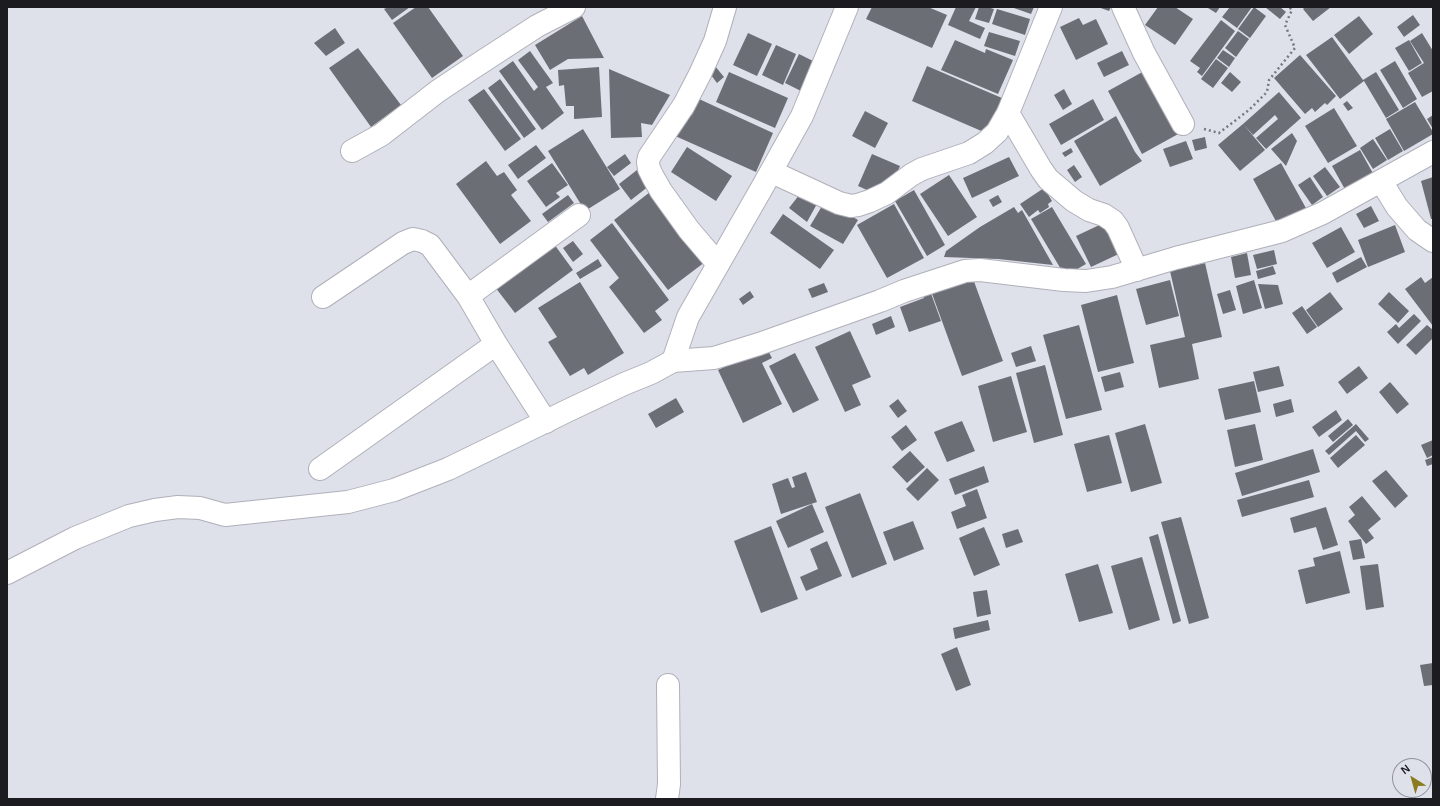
<!DOCTYPE html>
<style>
body{margin:0}
#map{position:relative;width:1440px;height:806px;overflow:hidden;background:#dee0ea;font-family:Arial,sans-serif}
canvas{display:block}
.frame{position:absolute;inset:0;border:8px solid #1c1c20;pointer-events:none}
.north{position:absolute;left:1392px;top:758px;width:40px;height:40px;box-sizing:border-box;background:#dee0ea;border:1px solid #909299;border-radius:50%;rotate:323deg;font-size:11px;font-weight:700;line-height:16px;text-align:center;color:#1c1c20}
.north::after{content:'';display:block;margin:auto;width:14px;height:18px;background:#8b7b20;clip-path:polygon(50% 0,100% 100%,50% 72%,0 100%)}
</style>
<div id="map">
<canvas width="1440" height="806"></canvas>
<div class="frame"></div>
<div class="north">N</div>
</div>
<script>
const ctx = document.querySelector('canvas').getContext('2d');
ctx.lineJoin = 'round';
function paint(path, color) {
  ctx.fillStyle = color;
  ctx.fill(path, 'evenodd');
}
function shape(rows) {
  const path = new Path2D();
  for (const r of rows) {
    path.moveTo(r[0], r[1]);
    for (let i = 2; i < r.length; i += 2) path.lineTo(r[i], r[i + 1]);
  }
  return path;
}
function trace(path, color, width, dash) {
  ctx.strokeStyle = color;
  ctx.lineWidth = width;
  ctx.lineCap = dash ? 'butt' : 'round';
  ctx.setLineDash(dash || []);
  ctx.stroke(path);
}
const building = shape([
 [388,7,410,7,392,20,384,9],
 [416,7,428,7,463,56,432,78,393,23],
 [872,7,928,7,947,15,932,48,866,19],
 [956,7,976,7,969,21,985,28,980,39,948,25],
 [979,7,987,7,994,9,989,23,975,19],
 [1011,7,1034,7,1031,14],
 [1098,7,1111,7,1109,11],
 [1158,7,1175,7,1193,19,1175,45,1145,25],
 [1209,7,1220,7,1216,13,1208,8],
 [1230,7,1252,7,1237,28,1222,17],
 [1254,7,1266,16,1250,38,1238,29],
 [1265,7,1280,7,1286,12,1280,19],
 [1305,7,1331,7,1313,21,1303,9],
 [997,9,1030,19,1025,35,992,24],
 [1413,15,1420,25,1404,37,1397,27],
 [582,16,604,58,568,59,550,70,535,45],
 [1359,16,1373,34,1349,54,1334,35],
 [1079,18,1083,25,1096,19,1108,44,1076,60,1060,27],
 [1221,20,1235,31,1202,76,1197,72,1200,68,1190,61],
 [335,28,345,43,326,56,314,43],
 [1238,31,1249,39,1236,57,1225,48],
 [989,32,1020,41,1015,56,984,46],
 [748,33,772,44,757,76,733,65],
 [1422,33,1433,51,1433,91,1422,97,1408,73,1424,63,1410,41],
 [1332,37,1363,80,1376,72,1399,110,1386,118,1364,81,1340,99,1306,55],
 [955,40,985,53,986,49,1013,60,998,94,941,70],
 [1409,40,1422,63,1409,71,1395,48],
 [776,45,796,54,783,85,762,75],
 [358,48,401,105,371,127,329,68],
 [1223,50,1235,58,1229,67,1217,58],
 [530,51,553,83,546,87,564,113,542,130,499,71,513,61,534,91,538,87,518,60],
 [1122,51,1129,65,1104,77,1097,63],
 [799,54,819,64,805,93,785,83],
 [1300,55,1336,96,1327,105,1325,103,1315,112,1312,108,1305,114,1274,78],
 [1216,59,1228,68,1213,88,1201,79],
 [1395,61,1417,99,1403,108,1380,70],
 [715,66,724,77,717,83,708,71],
 [927,66,1002,98,986,133,912,101],
 [599,67,602,117,574,119,574,106,566,106,564,85,559,86,558,70],
 [609,69,670,95,652,125,641,123,642,137,611,138],
 [1146,70,1180,133,1142,154,1108,91],
 [729,72,788,98,775,128,716,102],
 [1230,72,1241,82,1232,92,1221,83],
 [500,79,536,129,524,138,488,88],
 [484,89,521,139,505,151,468,100],
 [1064,89,1072,104,1063,110,1054,95],
 [1279,92,1301,118,1266,149,1256,138,1278,119,1275,115,1253,135,1243,124],
 [699,99,773,133,756,172,673,135,684,111,692,115],
 [1093,99,1104,120,1061,145,1049,124],
 [1347,101,1353,108,1348,111,1343,104],
 [1415,102,1433,132,1433,134,1404,151,1386,119],
 [1334,108,1357,146,1328,163,1305,126],
 [865,111,888,123,875,148,852,136],
 [1433,115,1433,129,1427,119],
 [1116,116,1135,152,1142,161,1100,186,1074,141],
 [1243,124,1265,150,1240,171,1218,145],
 [583,129,620,189,585,211,548,151],
 [1390,129,1403,151,1388,160,1375,138],
 [1292,133,1297,141,1286,166,1271,149],
 [1205,137,1207,148,1195,151,1192,140],
 [1373,139,1387,160,1373,169,1360,148],
 [1186,141,1193,159,1170,167,1163,149],
 [536,145,546,158,518,179,508,165],
 [687,147,732,176,716,201,671,172],
 [1071,148,1073,152,1065,157,1062,153],
 [1360,150,1375,177,1347,193,1332,166],
 [625,154,631,163,614,176,607,167],
 [872,154,900,166,891,188,876,194,858,186],
 [1009,157,1019,176,972,198,963,178],
 [486,161,497,176,504,172,517,190,511,195,531,221,500,244,456,184],
 [552,163,568,185,556,193,560,197,546,207,527,181],
 [1281,163,1307,210,1278,225,1253,179],
 [1074,165,1082,177,1075,182,1067,170],
 [1325,167,1340,187,1327,196,1313,176],
 [637,170,649,186,631,200,619,184],
 [949,175,977,217,948,236,920,194],
 [1310,177,1323,197,1312,205,1298,185],
 [1433,177,1433,219,1431,219,1421,181],
 [1044,188,1052,201,1048,204,1049,207,1040,213,1038,210,1029,217,1020,204],
 [803,190,818,202,807,222,789,208],
 [914,190,945,245,927,256,895,201],
 [650,192,705,262,668,290,614,220],
 [568,195,574,203,548,222,542,214],
 [998,195,1002,202,993,207,989,200],
 [825,201,858,220,843,244,810,226],
 [894,204,924,258,887,278,857,225],
 [1371,206,1379,221,1364,228,1356,214],
 [1014,207,1018,213,1022,210,1053,265,998,259,944,257,946,251,980,227],
 [1052,207,1086,264,1065,276,1031,219],
 [783,214,834,250,820,269,770,233],
 [1108,221,1123,252,1091,267,1076,236],
 [612,223,669,300,655,311,662,320,644,333,609,287,619,278,590,240],
 [1395,225,1405,252,1368,267,1358,240],
 [1341,227,1355,252,1327,268,1312,243],
 [573,241,583,254,573,262,563,248],
 [554,244,573,270,515,313,495,287],
 [1274,250,1277,264,1257,269,1253,255],
 [1247,253,1251,275,1235,278,1231,257],
 [1361,257,1367,267,1337,283,1332,273],
 [598,259,602,266,580,279,576,273],
 [1205,263,1222,337,1192,344,1199,379,1159,388,1150,345,1185,337,1170,271],
 [1273,266,1276,274,1258,279,1256,271],
 [972,276,1003,361,962,376,931,291],
 [1421,277,1425,283,1433,277,1433,326,1405,289],
 [1170,280,1179,316,1146,325,1136,289],
 [1254,280,1262,308,1243,314,1236,286],
 [580,282,624,353,588,375,584,368,570,376,548,342,557,337,538,308],
 [824,283,828,292,812,298,808,289],
 [1258,284,1278,285,1283,304,1265,309],
 [929,288,941,321,909,332,900,307,924,298,922,291],
 [1230,290,1236,310,1223,314,1217,294],
 [750,291,754,297,743,305,739,299],
 [1330,292,1343,309,1318,327,1306,310],
 [1389,292,1409,311,1398,323,1378,304],
 [1117,295,1134,363,1098,372,1081,305],
 [1302,306,1317,327,1307,334,1292,313],
 [1414,314,1421,321,1398,344,1387,332,1396,324,1399,328],
 [891,316,895,327,876,335,872,324],
 [1079,325,1102,410,1066,419,1043,335],
 [1427,325,1433,330,1433,338,1416,355,1406,345],
 [850,331,871,377,852,385,861,405,845,412,815,347],
 [1031,346,1036,361,1016,367,1011,353],
 [766,347,772,358,762,363,782,404,743,423,718,370],
 [795,353,819,400,793,413,769,366],
 [1045,365,1063,435,1034,443,1016,373],
 [1279,366,1284,386,1258,392,1253,372],
 [1359,366,1368,378,1347,394,1338,382],
 [1120,372,1124,387,1105,392,1101,377],
 [1011,376,1027,432,993,442,978,386],
 [1254,381,1261,412,1225,420,1218,389],
 [1390,382,1409,404,1397,414,1379,392],
 [676,398,684,412,656,428,648,414],
 [898,399,907,411,898,418,889,406],
 [1291,399,1294,412,1276,417,1273,404],
 [1336,410,1342,420,1319,437,1312,427],
 [1348,419,1353,425,1333,442,1328,436],
 [962,421,975,451,947,462,934,432],
 [1145,424,1162,483,1131,492,1115,433],
 [1255,424,1263,460,1235,467,1227,430],
 [1356,424,1369,439,1365,442,1356,431,1329,455,1325,451],
 [906,425,917,440,902,451,891,437],
 [1109,435,1122,483,1087,492,1074,444],
 [1356,435,1365,445,1338,468,1330,458],
 [1433,440,1433,455,1427,458,1421,445],
 [1313,449,1320,472,1242,496,1235,473],
 [910,451,925,467,907,483,892,467],
 [1433,457,1433,464,1427,466,1425,460],
 [984,466,989,482,955,495,949,479],
 [927,468,939,480,918,501,906,489],
 [1386,470,1408,496,1395,508,1372,481],
 [806,472,817,502,781,514,772,484,788,478,792,488,795,487,792,477],
 [1309,480,1314,497,1242,517,1237,500],
 [977,489,987,518,957,529,951,512,966,506,962,495],
 [860,493,887,564,852,578,825,507],
 [1362,496,1381,519,1368,530,1374,538,1366,544,1348,521,1355,515,1349,507],
 [812,504,824,532,788,548,776,521],
 [1326,507,1338,545,1323,550,1316,527,1294,533,1290,518],
 [1181,517,1209,618,1189,624,1161,522],
 [913,521,924,549,894,561,883,532],
 [771,526,798,599,761,613,734,541],
 [984,527,1000,565,974,576,959,538],
 [1018,529,1023,542,1006,548,1002,534],
 [1158,534,1181,621,1173,624,1149,537],
 [1361,539,1365,558,1353,560,1349,541],
 [827,541,842,576,806,591,800,577,818,569,810,549],
 [1340,551,1350,593,1306,604,1298,570,1315,566,1313,558],
 [1142,557,1160,620,1129,630,1111,566],
 [1098,564,1113,613,1079,622,1065,574],
 [1378,564,1384,607,1366,610,1360,566],
 [987,590,991,614,977,617,973,592],
 [988,620,990,630,955,639,953,628],
 [957,647,971,685,956,691,941,654],
 [1433,663,1433,685,1424,686,1420,665]
]);
const path = shape([
 [1204,129,1219,133,1249,110,1267,92,1269,80,1295,48,1285,25,1292,10,1289,7]
]);
const minor = shape([
 [1123,7,1144,53,1183,124],
 [1008,113,1041,169,1048,179,1074,201,1089,210,1104,215,1113,221,1118,228,1137,270],
 [352,151,381,135,438,91,471,69,537,26,574,7],
 [772,172,839,203,851,206,858,205,870,201,887,193,911,175,922,169,969,153,985,143,997,132,1008,113,1051,7],
 [1381,181,1397,207,1417,230,1433,241],
 [718,264,689,230,661,191,653,177,649,169,648,162,649,157,684,105,700,74,715,41,725,7],
 [468,296,579,215],
 [323,297,403,243,413,239,422,241,430,245,468,296,496,344,546,422],
 [673,361,714,358,759,344,880,301,904,291,965,271,980,270,1064,280,1086,281,1112,277,1176,258,1282,231,1323,213,1433,152],
 [320,469,496,344],
 [667,799,669,784,668,685]
]);
const tertiary = shape([
 [7,573,75,538,129,516,155,510,178,507,200,508,225,515,348,502,394,490,448,469,569,410,624,384,651,373,673,361,688,317,763,186,802,116,847,7]
]);
paint(building, '#6c6e76');
trace(minor, '#afb0ba', 24);
trace(tertiary, '#afb0ba', 24);
trace(path, '#787980', 2.5, [2, 3]);
trace(minor, '#fff', 22);
trace(tertiary, '#fff', 22);
</script>
